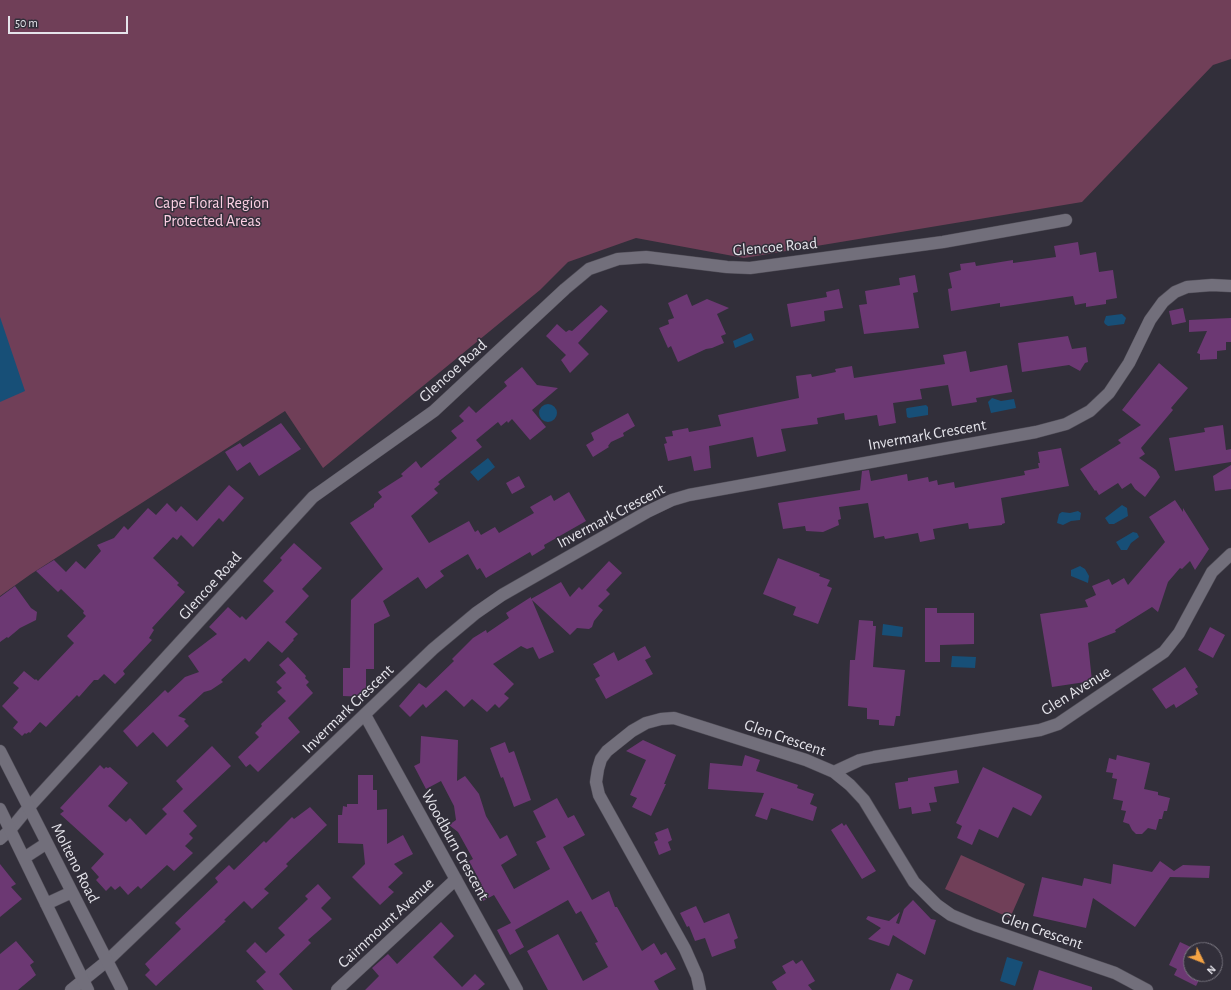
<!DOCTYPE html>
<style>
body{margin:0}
#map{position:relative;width:1231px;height:990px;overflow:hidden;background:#322f3a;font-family:"Alegreya Sans",sans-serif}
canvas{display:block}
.north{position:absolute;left:1183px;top:942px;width:40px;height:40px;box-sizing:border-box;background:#322f3a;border:1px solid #7a7781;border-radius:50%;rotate:133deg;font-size:11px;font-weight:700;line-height:16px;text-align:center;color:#e5e4eb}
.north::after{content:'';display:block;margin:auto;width:14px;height:18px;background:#f4a344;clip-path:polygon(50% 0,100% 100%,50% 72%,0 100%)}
.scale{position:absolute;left:8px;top:16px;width:120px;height:18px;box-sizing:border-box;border:2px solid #e5e4eb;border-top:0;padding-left:5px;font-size:12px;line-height:14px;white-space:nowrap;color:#e5e4eb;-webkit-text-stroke:3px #322f3a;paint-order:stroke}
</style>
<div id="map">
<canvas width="1231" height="990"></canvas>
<div class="north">N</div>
<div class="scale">50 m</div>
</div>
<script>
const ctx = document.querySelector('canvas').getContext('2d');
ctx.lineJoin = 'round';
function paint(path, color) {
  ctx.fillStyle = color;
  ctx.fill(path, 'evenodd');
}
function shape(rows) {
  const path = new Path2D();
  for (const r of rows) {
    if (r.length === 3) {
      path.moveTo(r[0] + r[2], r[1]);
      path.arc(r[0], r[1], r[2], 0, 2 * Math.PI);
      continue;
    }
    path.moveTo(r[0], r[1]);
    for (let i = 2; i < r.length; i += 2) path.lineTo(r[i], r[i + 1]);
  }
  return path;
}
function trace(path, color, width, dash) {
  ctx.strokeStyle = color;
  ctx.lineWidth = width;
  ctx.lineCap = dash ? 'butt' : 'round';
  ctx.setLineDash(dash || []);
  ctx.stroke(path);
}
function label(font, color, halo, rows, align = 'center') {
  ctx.font = font + ' "Alegreya Sans",sans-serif';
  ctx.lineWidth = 3;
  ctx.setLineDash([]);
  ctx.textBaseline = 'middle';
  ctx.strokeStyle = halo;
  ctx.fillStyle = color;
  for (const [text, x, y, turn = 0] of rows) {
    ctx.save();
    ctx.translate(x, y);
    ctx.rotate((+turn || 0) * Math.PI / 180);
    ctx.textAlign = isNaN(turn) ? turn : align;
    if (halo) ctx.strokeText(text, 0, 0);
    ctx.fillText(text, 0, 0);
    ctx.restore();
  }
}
const green = shape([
 [0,0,1231,0,1231,59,1213,65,1082,202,744,258,636,238,568,262,540,290,323,468,285,411,31,574,0,596],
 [961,855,1025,884,1010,918,945,889]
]);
const water = shape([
 [1122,314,1126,318,1124,324,1108,326,1105,324,1104,322,1106,316],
 [0,317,25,391,0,402],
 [751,333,754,340,735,348,733,341],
 [992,398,1001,401,1014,399,1016,408,991,413,988,402],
 [548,413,9],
 [926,405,928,407,928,415,909,418,907,417,906,409,907,408],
 [488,458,495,467,478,481,470,472],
 [1122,505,1127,508,1128,516,1114,524,1109,524,1105,518],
 [1078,511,1081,513,1080,520,1071,521,1063,525,1057,523,1059,514,1062,512,1070,513],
 [1133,532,1137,533,1139,537,1131,543,1127,550,1121,550,1116,542],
 [1080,566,1085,569,1089,576,1088,583,1071,576,1071,570],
 [883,624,903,627,902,637,882,635],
 [952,656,976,657,975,668,951,667],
 [1007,957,1023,962,1015,986,1000,981]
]);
const building = shape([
 [1078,242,1080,255,1096,252,1099,272,1113,270,1117,298,1106,300,1106,304,1086,307,1086,303,1075,305,1073,296,1000,307,1000,303,951,311,948,289,952,288,949,273,961,270,960,264,975,262,976,266,1013,260,1013,263,1056,257,1054,246],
 [915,275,918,292,913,293,919,328,864,334,859,305,867,304,865,291,900,285,899,278],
 [839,289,843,308,824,311,825,321,791,327,787,304,827,297,826,292],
 [687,294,692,306,707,299,729,308,717,314,726,334,721,336,724,343,712,348,706,349,678,362,671,346,668,348,659,328,669,324,668,320,674,318,668,303],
 [601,305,608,311,578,343,589,354,570,373,561,360,566,355,546,336,557,324,566,332,569,330,572,331],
 [1183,308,1186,322,1172,325,1169,311],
 [1231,318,1231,342,1226,342,1226,350,1217,351,1217,359,1200,360,1200,354,1197,353,1207,331,1189,332,1189,320],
 [1068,336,1072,349,1086,347,1088,362,1085,363,1080,371,1069,365,1022,372,1018,343],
 [966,351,970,372,1007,365,1012,392,976,398,977,402,952,406,948,385,920,389,922,399,893,403,896,423,879,426,877,415,845,420,844,413,817,418,818,424,781,429,786,451,757,457,753,437,709,446,711,468,694,471,691,456,668,461,664,444,667,443,665,437,673,436,672,431,688,428,689,432,721,426,718,415,799,398,796,376,811,374,812,377,836,372,835,369,852,366,854,378,945,364,943,355],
 [1159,363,1188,388,1171,408,1173,410,1141,448,1145,454,1139,458,1156,470,1160,477,1145,497,1135,489,1131,483,1122,489,1118,483,1099,495,1096,490,1095,491,1080,469,1121,443,1118,440,1141,425,1122,410],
 [522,367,537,385,558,388,532,410,546,427,530,440,512,419,508,423,507,421,501,426,498,422,476,440,482,447,438,482,440,484,434,489,438,493,411,516,429,543,469,521,475,532,478,530,481,535,495,527,499,533,534,513,530,507,551,495,554,501,569,492,586,521,544,545,545,548,532,556,530,552,486,578,480,568,477,570,468,554,440,571,444,576,426,589,418,577,383,601,390,616,374,624,374,669,366,669,366,697,343,696,343,668,350,668,351,600,383,569,350,523,374,507,374,504,382,497,378,492,403,476,401,474,416,461,421,468,457,438,451,431,464,421,459,416,469,406,476,413,507,386,504,382],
 [628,413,635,426,623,433,624,436,611,442,608,446,609,447,593,457,586,445,594,440,591,433],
 [281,423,301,449,259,476,250,462,237,471,225,452,240,443,243,447],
 [1223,425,1226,450,1231,449,1231,462,1175,471,1169,438,1205,432,1204,428],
 [1061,448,1069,486,1001,498,1005,523,1002,524,1002,525,969,529,968,523,933,529,935,539,920,542,918,533,885,539,884,536,874,538,868,503,839,507,841,519,838,520,839,525,823,532,806,531,805,526,783,529,778,503,860,490,862,471,869,470,871,481,907,474,908,481,928,477,929,482,937,480,938,485,954,482,955,488,1025,475,1024,471,1039,468,1038,463,1040,463,1038,452],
 [1231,465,1231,489,1215,491,1213,476],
 [519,476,525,487,512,494,506,483],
 [229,485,244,498,223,522,219,518,193,547,181,535,177,540,173,537,153,558,179,583,177,585,185,592,152,628,154,630,149,638,152,640,123,671,125,674,115,684,104,674,98,680,94,680,79,697,77,695,46,727,40,722,30,733,29,732,26,734,25,733,22,736,13,728,18,722,2,706,19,688,13,683,24,671,35,680,36,679,38,681,74,643,67,636,86,616,83,613,84,611,61,589,58,592,36,571,54,560,66,572,76,561,85,569,101,551,97,545,114,538,124,526,128,530,148,508,156,515,167,503,176,512,181,506,197,521],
 [1175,500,1183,512,1183,508,1209,549,1195,570,1190,561,1182,569,1180,568,1168,582,1158,612,1152,607,1115,630,1116,632,1088,643,1092,681,1052,687,1040,614,1088,607,1085,600,1096,595,1092,586,1109,579,1112,585,1124,578,1128,585,1165,542,1149,517],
 [294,543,322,568,302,589,309,596,285,622,298,634,293,639,294,640,282,653,268,641,249,662,245,658,221,680,223,682,211,690,204,692,178,716,186,719,184,721,189,726,167,747,153,732,137,747,123,731,165,690,168,693,185,677,199,672,188,656,217,634,209,627,228,607,240,618,242,616,246,620,274,591,263,581,282,560,280,558],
 [778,558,820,574,819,576,830,580,827,586,832,588,818,624,793,615,796,607,763,594],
 [609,561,622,573,606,590,610,594,598,606,603,610,594,621,592,627,589,629,577,628,570,635,532,600,554,652,539,659,533,647,527,649,521,646,493,664,514,684,504,694,509,698,499,708,495,704,487,712,472,699,464,707,446,690,426,708,423,704,410,717,399,706,419,683,426,688,454,661,452,659,473,638,486,630,487,633,509,618,506,613,531,597,531,599,561,582,570,597,579,587,582,590],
 [15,586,31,608,37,612,36,620,20,628,8,638,7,637,0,642,0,597],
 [925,608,937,608,937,613,974,613,974,644,940,645,940,662,925,662],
 [859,620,873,621,873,626,876,626,873,667,905,670,900,716,896,716,894,726,879,725,879,720,867,719,867,708,848,706,850,660,855,660],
 [1210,627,1225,635,1213,658,1198,650],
 [645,646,651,657,645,660,653,674,606,699,595,679,600,676,593,664,614,652,618,661],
 [288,657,306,676,305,678,309,682,306,685,313,693,288,718,300,732,258,772,250,764,246,767,238,757,259,737,255,733,262,726,261,724,286,701,277,692,282,688,276,682,286,673,279,665],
 [1185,667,1198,687,1195,689,1198,694,1176,708,1174,704,1166,709,1152,689],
 [421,736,458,740,457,781,465,776,479,794,486,816,500,839,507,835,517,855,501,865,514,889,550,869,536,842,546,837,533,811,557,798,568,818,574,815,585,835,563,847,592,900,609,891,615,907,617,907,642,951,654,943,661,955,666,952,676,969,654,981,659,990,548,990,527,951,558,934,583,981,608,967,595,943,598,942,581,911,576,914,568,900,515,930,524,947,510,955,497,930,511,923,494,895,483,901,476,888,482,885,469,861,473,859,458,832,449,825,456,820,454,806,441,781,426,789,414,766,420,763],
 [643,740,676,755,664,784,666,784,651,816,632,807,637,798,630,795,646,760,626,751],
 [505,742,509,753,514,751,531,800,514,807,503,777,501,778,490,748],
 [212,746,231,766,183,811,197,826,189,834,193,838,185,846,193,853,174,871,167,865,141,889,138,886,128,895,120,886,115,890,111,886,106,891,96,880,99,877,91,868,104,854,60,814,64,811,60,808,100,765,104,769,106,767,108,768,110,767,128,783,108,806,126,822,130,818,146,835,167,814,162,809,183,789,176,781],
 [745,755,760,760,756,771,798,785,797,788,814,794,810,804,817,807,813,821,771,808,767,820,755,816,764,793,708,789,710,763,742,766],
 [1117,755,1150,763,1144,789,1158,792,1158,795,1170,798,1167,811,1164,811,1162,819,1159,819,1156,830,1148,828,1142,834,1136,834,1132,830,1129,824,1123,822,1126,811,1121,810,1123,801,1113,799,1117,779,1112,778,1113,773,1106,772,1109,758,1116,760],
 [983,767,1041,795,1042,797,1031,816,1013,807,998,838,979,829,972,845,957,838,962,826,956,823],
 [957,770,959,783,934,787,937,802,929,803,931,811,912,814,911,807,899,809,895,783,908,781,908,778],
 [358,775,373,775,373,790,377,790,377,810,387,809,387,844,403,835,413,854,394,864,403,873,388,887,394,892,380,905,352,877,365,864,363,844,338,843,338,815,342,815,343,806,347,807,347,804,358,804],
 [310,807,327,825,286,864,288,866,264,889,269,893,252,909,244,901,224,920,226,921,156,986,145,975,150,970,145,964,179,931,181,929,175,923,218,882,215,878,229,865,234,870,264,841,266,843,292,817,294,819],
 [842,823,844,826,846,824,876,871,862,879,831,830],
 [668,828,672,840,668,842,671,850,659,855,654,842,658,840,655,833],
 [1160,861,1174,871,1183,865,1210,866,1209,878,1170,877,1135,927,1093,898,1086,928,1033,916,1042,877,1082,886,1084,878,1111,884,1113,864,1152,872],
 [0,864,16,884,11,887,22,899,0,917],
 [318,884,331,898,321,908,332,919,308,940,311,943,279,974,293,990,264,990,256,981,266,972,246,951,255,942,266,953,285,935,278,928,308,899,305,896],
 [913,900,931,919,936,920,925,955,893,935,889,946,868,939,881,928,866,919,868,916,889,921,900,912,896,923,899,924,904,909],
 [696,906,704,923,729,913,738,938,734,940,736,948,712,957,705,938,695,941,689,926,687,927,680,913],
 [441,922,454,936,433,957,462,987,475,974,485,984,478,990,365,990,379,976,372,968,388,954,397,964],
 [16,941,34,962,30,965,36,975,18,990,0,990,0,954],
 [1180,942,1197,950,1191,950,1191,974,1202,974,1196,986,1174,975,1177,969,1169,965],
 [793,960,796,964,802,960,815,981,808,985,812,990,777,990,772,982,786,973,782,966],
 [1039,970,1092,987,1092,990,1033,990],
 [897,973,913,980,909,990,890,990]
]);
const minor = shape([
 [365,715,517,990],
 [834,772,860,760,874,757,1040,730,1058,724,1164,652,1179,633,1212,572,1231,554],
 [0,839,10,830,29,807,313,497,434,411,565,289,589,269,618,259,646,257,727,267,750,268,943,242,1066,220],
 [71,990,107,961,433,649,476,613,502,595,647,512,672,500,689,495,1036,432,1066,424,1090,411,1109,393,1129,363,1150,320,1163,302,1175,292,1187,287,1212,285,1231,286],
 [337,990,456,879],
 [700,990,697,976,685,949,599,795,596,782,598,769,601,759,607,751,632,731,646,723,661,719,674,718,806,760,834,772,850,785,864,800,914,882,937,905,951,915,975,925,1115,973,1147,990]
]);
const tertiary = shape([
 [0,751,122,990],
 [0,809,88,990],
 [24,858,47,843],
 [46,904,72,892]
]);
const parkNames = [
 ["Cape Floral Region",212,203],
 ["Protected Areas",212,221]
];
const streetNames = [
 ["Glencoe Road",775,247,-5],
 ["Glencoe Road",453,371,-42],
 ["Invermark Crescent",927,435,-10],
 ["Invermark Crescent",611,516,-28],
 ["Glencoe Road",210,586,-48],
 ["Glen Avenue",1076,691,-32],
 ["Invermark Crescent",348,709,-44],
 ["Glen Crescent",785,738,19],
 ["Woodburn Crescent",455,845,61],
 ["Molteno Road",75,863,63],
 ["Cairnmount Avenue",386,923,-43],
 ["Glen Crescent",1042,931,19]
];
paint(green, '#703f58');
paint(water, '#174f77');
paint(building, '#6c3873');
trace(minor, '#4f4c56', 13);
trace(tertiary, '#4f4c56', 13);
trace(minor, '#726f7b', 12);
trace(tertiary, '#726f7b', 12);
label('16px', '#fbcfe3', '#322f3a', parkNames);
label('16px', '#e5e4eb', '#322f3a', streetNames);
</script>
